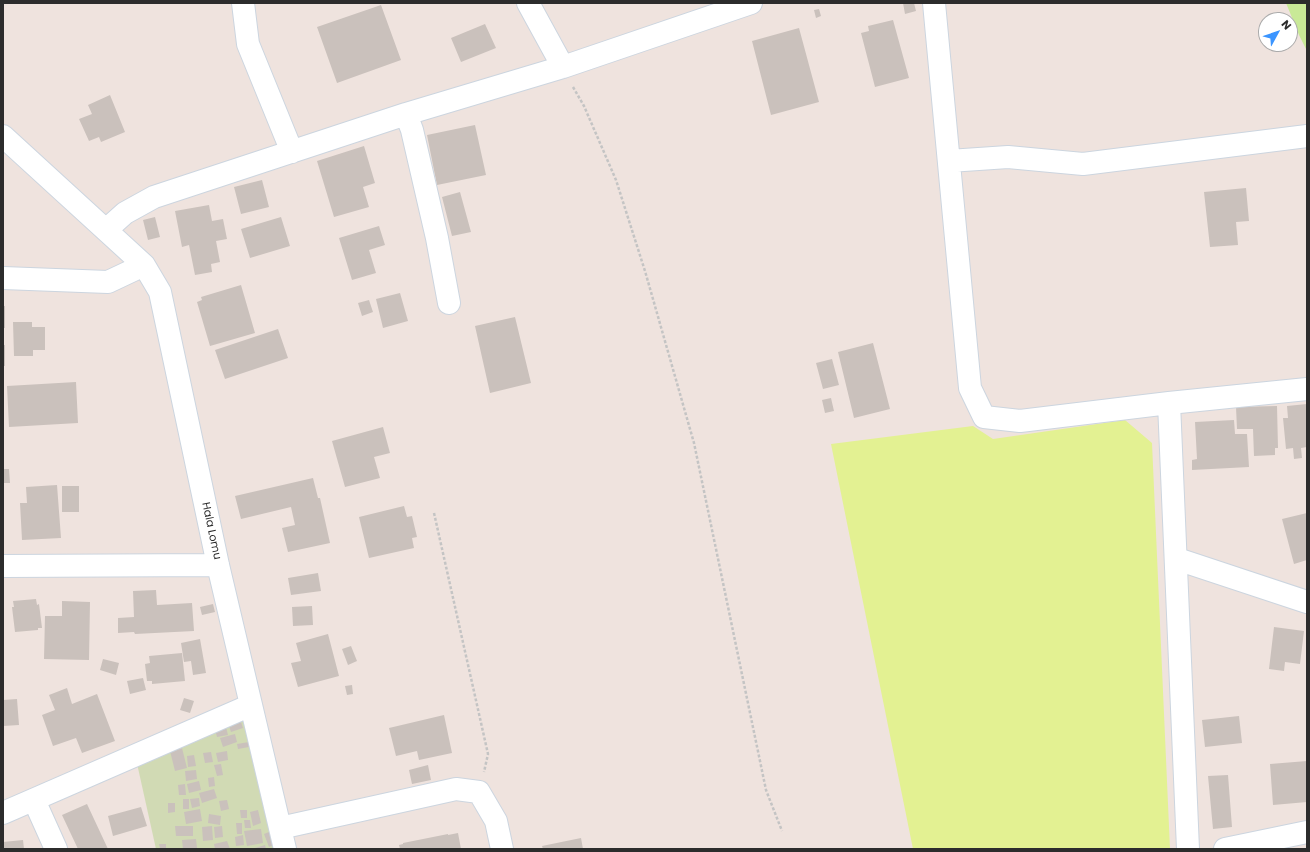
<!DOCTYPE html>
<style>
body{margin:0}
#map{position:relative;width:1310px;height:852px;overflow:hidden;background:#efe3de;font-family:Poppins,sans-serif}
canvas{display:block}
.frame{position:absolute;inset:0;border:4px solid #2c2c2c;pointer-events:none}
.north{position:absolute;left:1258px;top:12px;width:40px;height:40px;box-sizing:border-box;background:#fff;border:1px solid #ababab;border-radius:50%;rotate:50deg;font-size:11px;font-weight:700;line-height:16px;text-align:center;color:#2c2c2c}
.north::after{content:'';display:block;margin:auto;width:14px;height:18px;background:#3b95ff;clip-path:polygon(50% 0,100% 100%,50% 72%,0 100%)}
</style>
<div id="map">
<canvas width="1310" height="852"></canvas>
<div class="frame"></div>
<div class="north">N</div>
</div>
<script>
const ctx = document.querySelector('canvas').getContext('2d');
ctx.lineJoin = 'round';
function paint(path, color) {
  ctx.fillStyle = color;
  ctx.fill(path, 'evenodd');
}
function shape(rows) {
  const path = new Path2D();
  for (const r of rows) {
    path.moveTo(r[0], r[1]);
    for (let i = 2; i < r.length; i += 2) path.lineTo(r[i], r[i + 1]);
  }
  return path;
}
function trace(path, color, width, dash) {
  ctx.strokeStyle = color;
  ctx.lineWidth = width;
  ctx.lineCap = dash ? 'butt' : 'round';
  ctx.setLineDash(dash || []);
  ctx.stroke(path);
}
function label(font, color, halo, rows, align = 'center') {
  ctx.font = font + ' Poppins,sans-serif';
  ctx.lineWidth = 3.5;
  ctx.setLineDash([]);
  ctx.textBaseline = 'middle';
  ctx.strokeStyle = halo;
  ctx.fillStyle = color;
  for (const [text, x, y, turn = 0] of rows) {
    ctx.save();
    ctx.translate(x, y);
    ctx.rotate((+turn || 0) * Math.PI / 180);
    ctx.textAlign = isNaN(turn) ? turn : align;
    if (halo) ctx.strokeText(text, 0, 0);
    ctx.fillText(text, 0, 0);
    ctx.restore();
  }
}
const green = shape([
 [1286,3,1307,3,1307,51,1299,35]
]);
const cemetery = shape([
 [243,714,279,849,156,849,136,759]
]);
const pitch = shape([
 [1125,420,1152,443,1170,849,913,849,831,444,973,426,993,439]
]);
const building = shape([
 [903,3,914,3,916,11,905,14],
 [381,5,401,60,337,83,317,27],
 [819,9,821,16,816,18,814,10],
 [893,20,909,78,875,87,861,33,869,31,868,26],
 [485,24,496,48,461,62,451,38],
 [799,28,819,102,771,115,752,41],
 [110,95,125,132,101,142,99,137,89,141,79,119,92,114,88,105],
 [475,125,486,175,437,185,427,135],
 [364,146,375,183,363,187,369,207,334,217,317,161],
 [262,180,269,207,241,214,234,187],
 [1246,188,1249,221,1236,222,1238,245,1210,247,1204,192],
 [460,192,471,232,452,236,442,197],
 [209,205,212,221,223,219,227,239,216,241,220,262,211,264,212,272,195,275,189,245,182,247,175,211],
 [155,217,160,237,148,240,143,220],
 [281,217,290,246,250,258,241,229],
 [379,226,385,245,369,250,376,273,352,280,339,238],
 [241,285,255,333,210,346,197,302,202,300,201,297],
 [400,293,408,321,383,328,376,299],
 [369,300,373,312,362,316,358,303],
 [3,306,5,306,5,328,3,328],
 [515,317,531,383,490,393,475,326],
 [13,322,32,322,32,327,45,327,45,350,33,350,33,356,14,356],
 [278,329,288,358,225,379,215,350],
 [873,343,890,409,854,418,838,352],
 [3,345,5,345,5,366,3,366],
 [832,359,839,385,823,389,816,363],
 [76,382,78,423,9,427,7,386],
 [831,398,834,411,825,413,822,400],
 [1307,404,1307,447,1301,448,1302,458,1294,459,1293,448,1286,449,1283,418,1288,418,1287,406],
 [1277,406,1278,448,1275,448,1275,455,1254,456,1253,429,1237,429,1236,407],
 [1234,420,1235,434,1247,434,1249,467,1192,470,1192,460,1197,459,1195,422],
 [383,427,390,453,374,457,380,478,345,487,332,441],
 [3,469,9,469,10,483,3,483],
 [313,478,318,498,320,498,330,543,288,552,282,528,295,525,291,507,241,519,235,496],
 [57,485,61,538,22,540,20,503,27,503,26,487],
 [62,486,79,486,79,512,62,512],
 [404,506,407,517,412,516,417,537,412,538,414,548,369,558,359,517],
 [1307,513,1307,560,1294,564,1282,519],
 [318,573,321,591,291,595,288,578],
 [156,590,157,605,192,603,194,631,135,634,134,632,118,633,118,618,134,617,133,591],
 [36,599,37,605,39,604,42,628,38,628,38,630,15,632,12,607,14,607,13,601],
 [62,601,90,602,89,660,44,659,45,616,62,616],
 [213,604,215,612,202,615,200,607],
 [312,606,313,625,293,626,292,607],
 [1274,627,1304,631,1300,664,1285,662,1284,671,1269,669],
 [328,634,339,676,298,687,291,663,301,661,296,643],
 [200,639,206,673,193,675,191,661,184,662,181,643],
 [351,646,357,661,348,665,342,649],
 [182,653,185,681,152,684,152,681,147,681,145,664,150,663,149,656],
 [103,659,119,663,116,675,100,670],
 [143,678,146,690,130,694,127,681],
 [352,685,353,694,347,695,345,686],
 [67,688,72,704,97,694,115,741,82,753,76,738,53,746,42,715,55,710,49,695],
 [184,698,194,701,190,713,180,710],
 [17,699,19,725,3,726,3,700],
 [444,715,452,753,419,760,417,751,396,756,389,728],
 [1239,716,1242,743,1205,747,1202,720],
 [240,719,243,728,231,732,228,723],
 [226,727,228,735,217,737,215,729],
 [235,734,237,742,223,747,220,738],
 [249,742,249,747,238,749,237,744],
 [182,748,187,768,175,771,170,751],
 [227,751,228,760,218,762,216,753],
 [211,752,213,762,205,763,203,753],
 [194,755,196,766,188,767,187,756],
 [1307,761,1307,802,1273,805,1270,764],
 [221,764,223,775,217,776,214,765],
 [428,765,431,780,412,784,409,770],
 [196,770,197,779,186,781,185,771],
 [1228,775,1232,827,1213,829,1208,776],
 [214,777,215,786,209,787,208,778],
 [199,781,201,790,189,793,187,784],
 [185,784,186,795,179,795,178,785],
 [214,789,217,798,202,803,199,793],
 [199,798,200,806,192,808,190,799],
 [183,799,189,799,189,809,183,809],
 [227,800,229,809,221,811,219,801],
 [168,803,175,803,175,812,168,813],
 [87,804,108,849,78,849,62,815],
 [141,807,147,826,113,836,108,816],
 [200,809,202,821,186,824,184,812],
 [240,810,247,810,247,818,241,818],
 [258,810,261,823,253,826,250,812],
 [209,814,221,816,220,825,208,823],
 [244,820,250,820,251,828,245,828],
 [236,823,242,823,242,834,237,834],
 [175,826,193,826,193,836,176,836],
 [212,826,213,840,203,841,202,827],
 [222,826,223,837,215,838,214,827],
 [261,829,263,843,247,846,244,831],
 [269,832,274,845,269,847,264,834],
 [458,833,461,849,400,849,399,845,403,844,403,843,448,834,448,835],
 [243,835,244,845,236,846,235,837],
 [581,838,583,849,543,849,542,846],
 [196,839,197,848,183,849,182,840],
 [23,840,24,849,3,849,3,842],
 [227,841,230,849,215,849,214,844],
 [159,844,166,844,166,849,160,849],
 [265,845,266,849,252,849]
]);
const path = shape([
 [573,87,584,106,616,180,645,271,694,443,766,790,782,831],
 [434,513,488,754,484,772]
]);
const minor = shape([
 [243,3,248,44,292,152],
 [528,3,563,67],
 [934,3,970,388,984,417,1020,421,1169,403,1307,389],
 [406,114,412,130,437,238,449,303],
 [3,136,144,265,160,292,218,565,285,849],
 [949,161,1008,157,1083,164,1307,136],
 [106,230,125,213,154,197,406,114,563,67,751,3],
 [3,278,108,282,144,265],
 [1169,403,1188,849],
 [1177,559,1307,602],
 [3,566,218,565],
 [34,800,56,849],
 [3,813,251,705],
 [280,828,456,789,479,792,496,821,502,849],
 [1225,849,1307,832]
]);
const streetNames = [
 ["Hala Lomu",211,531,78]
];
paint(green, '#c9e997');
paint(cemetery, '#d1dab4');
paint(pitch, '#e3f192');
paint(building, '#cac1bc');
trace(minor, '#ccd5df', 24);
trace(path, '#c4c4c4', 2.5, [3, 2]);
trace(minor, '#fff', 22);
label('11px', '#2c2c2c', '#fff', streetNames);
</script>
